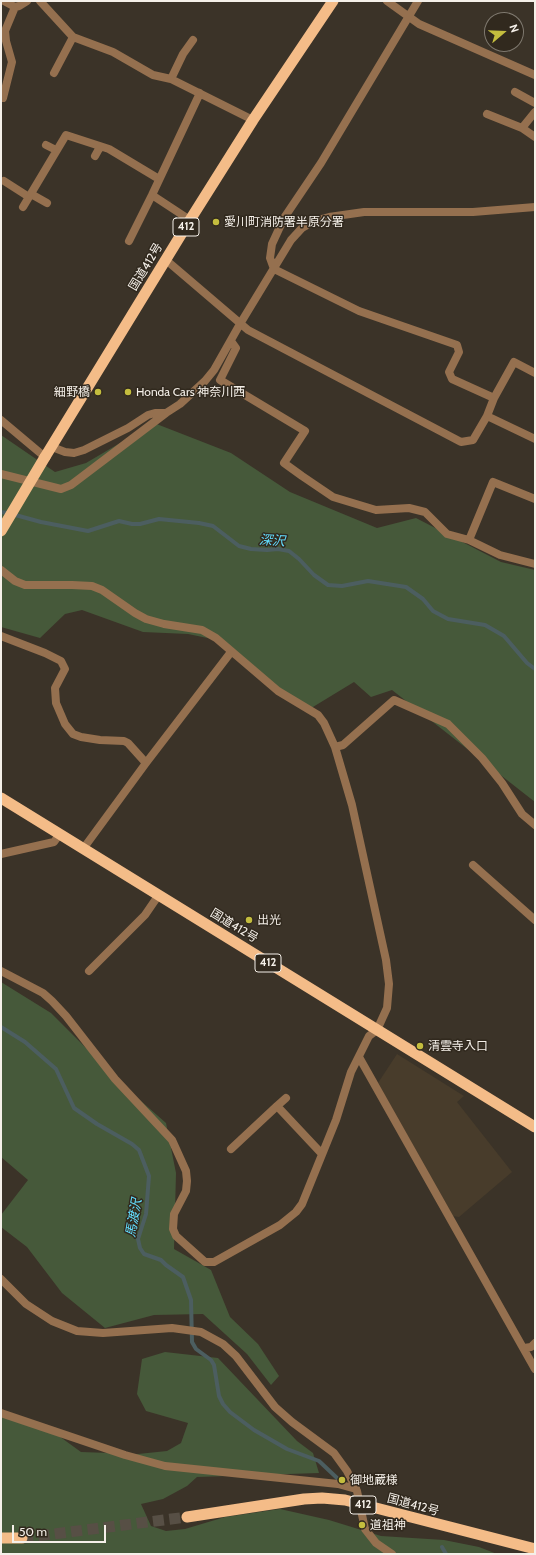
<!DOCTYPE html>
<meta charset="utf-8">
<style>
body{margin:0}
#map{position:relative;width:536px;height:1555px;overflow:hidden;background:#3b3328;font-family:Cabin,sans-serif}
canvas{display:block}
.frame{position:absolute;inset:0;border:2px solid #f5f0e9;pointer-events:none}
.north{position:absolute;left:484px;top:12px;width:40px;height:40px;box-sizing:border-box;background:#31291e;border:1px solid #7f796f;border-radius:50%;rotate:71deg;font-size:11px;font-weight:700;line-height:16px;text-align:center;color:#f5f0e9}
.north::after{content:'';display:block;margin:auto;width:14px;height:18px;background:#c4bd3e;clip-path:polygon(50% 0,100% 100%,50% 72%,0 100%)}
.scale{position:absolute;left:12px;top:1525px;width:94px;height:18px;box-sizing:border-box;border:2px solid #f5f0e9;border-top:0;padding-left:5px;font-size:12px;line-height:14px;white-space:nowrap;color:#f5f0e9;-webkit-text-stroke:3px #31291e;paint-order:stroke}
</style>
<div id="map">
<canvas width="536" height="1555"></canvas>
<div class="frame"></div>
<div class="north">N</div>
<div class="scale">50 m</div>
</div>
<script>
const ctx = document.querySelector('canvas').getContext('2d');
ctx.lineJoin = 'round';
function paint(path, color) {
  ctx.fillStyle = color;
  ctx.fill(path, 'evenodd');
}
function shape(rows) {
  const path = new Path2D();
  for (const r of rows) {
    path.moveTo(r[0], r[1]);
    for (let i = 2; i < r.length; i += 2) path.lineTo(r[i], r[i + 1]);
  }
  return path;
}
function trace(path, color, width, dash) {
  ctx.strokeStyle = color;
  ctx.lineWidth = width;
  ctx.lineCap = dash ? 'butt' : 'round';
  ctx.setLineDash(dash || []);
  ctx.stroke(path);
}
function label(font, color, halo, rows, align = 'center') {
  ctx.font = font + ' Cabin,"Noto Sans JP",sans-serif';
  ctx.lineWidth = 3;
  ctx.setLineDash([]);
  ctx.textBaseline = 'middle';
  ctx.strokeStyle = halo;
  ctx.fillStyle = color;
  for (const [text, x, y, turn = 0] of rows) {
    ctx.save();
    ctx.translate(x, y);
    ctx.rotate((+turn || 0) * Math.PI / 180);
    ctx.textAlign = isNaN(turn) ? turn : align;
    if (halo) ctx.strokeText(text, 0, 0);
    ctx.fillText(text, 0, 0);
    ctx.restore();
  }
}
const built = shape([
 [397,1054,464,1096,457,1102,512,1172,459,1217,453,1216,378,1083]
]);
const green = shape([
 [154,423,231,453,290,492,377,528,416,518,501,562,535,570,535,802,392,690,371,697,354,682,308,710,273,685,222,641,188,634,143,632,82,610,65,614,40,638,1,627,1,435,55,472,86,463],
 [1,982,51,1013,125,1087,166,1123,176,1173,174,1249,211,1270,230,1317,258,1344,279,1376,271,1385,247,1354,203,1314,154,1315,105,1328,62,1293,27,1247,1,1227,1,1215,28,1180,1,1157],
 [165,1352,218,1358,297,1441,313,1453,319,1473,197,1477,187,1486,163,1499,141,1504,151,1526,166,1531,185,1529,225,1517,280,1509,329,1520,381,1536,444,1540,479,1547,497,1554,1,1554,1,1411,41,1423,81,1452,138,1454,167,1451,181,1443,188,1423,146,1411,137,1394,142,1359]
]);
const stream = shape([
 [1,512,8,513,41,522,88,531,119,521,132,524,140,524,159,519,199,523,213,526,239,546,251,549,267,550,278,549,289,551,299,559,314,575,328,585,342,586,368,581,406,587,423,599,433,611,448,619,485,625,504,636,527,663,535,669],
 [1,1027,25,1042,56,1069,74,1108,97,1124,132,1144,139,1150,149,1176,146,1214,138,1239,140,1248,144,1254,161,1260,166,1265,183,1277,191,1300,192,1342,196,1349,211,1360,214,1365,219,1396,223,1404,230,1412,254,1430,287,1449,319,1461,337,1478],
 [442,1547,446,1554]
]);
const trunkTunnel = shape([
 [22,1538,187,1517]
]);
const minor = shape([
 [40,1,73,37,113,52,153,75,171,79,253,120],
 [387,1,419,24,535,75],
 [418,1,321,163,284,218,272,244,270,258,274,269,359,311,457,345,459,352,449,372,452,379,494,398],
 [15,7,19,6,27,1],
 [54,73,73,37],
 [171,79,183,54,193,40],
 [515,92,535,103],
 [3,98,12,62,6,41,5,31,15,7,4,1],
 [487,114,522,128,535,137],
 [522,128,535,112],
 [46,145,56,150],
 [95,156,100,147],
 [4,181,29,197],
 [31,194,47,203],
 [152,195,190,220],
 [23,207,66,135,109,149,159,179],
 [129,241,152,195,200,93],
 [166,260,248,330,461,442,473,440,487,416,494,398,514,362,535,373],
 [231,341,236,348,220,380,305,431,284,463,302,476,333,497,376,510,409,508,425,512,447,534,469,540,500,555,535,564],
 [487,416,535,439],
 [1,420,45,457],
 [52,447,65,452,74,453,84,450,128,428,148,415,155,413,166,413,180,404,205,381,214,370,240,324,291,240,302,228,314,221,329,217,364,212,473,212,535,207],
 [1,474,61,489,71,485,166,413],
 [469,540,493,482,535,499],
 [1,570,15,581,25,585,72,585,92,586,102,590,135,613,146,619,164,624,202,630,216,638,278,691,318,715,324,723,335,747,352,805,386,960,389,984,387,1008,377,1030,369,1036,351,1072,336,1120,302,1204,296,1212,280,1225,214,1262,205,1262,176,1236,173,1229,174,1214,186,1191,187,1181,186,1171,172,1140,115,1079,66,1016,52,1001,43,993,1,971],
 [1,636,45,653,61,661,65,669,55,688,56,703,65,724,73,734,81,737,100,740,124,741,128,743,146,763],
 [335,747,343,745,394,700,448,724,482,758,502,783,522,814,535,825],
 [83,849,146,763,231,652],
 [1,854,54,842,59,835],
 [473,865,535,920],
 [89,971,145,915,158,896],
 [359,1057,535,1369],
 [277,1106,286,1098],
 [231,1149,277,1106,322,1154],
 [524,1348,531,1347,535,1343],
 [1,1413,125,1455,165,1466,338,1484,356,1489]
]);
const tertiary = shape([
 [1,1279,26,1304,52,1321,77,1331,103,1333,172,1328,201,1332,223,1344,236,1356,275,1407,292,1422,334,1453,347,1471,357,1491,365,1529,376,1543,392,1554]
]);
const trunk = shape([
 [45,457,190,220,253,120,333,1],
 [1,798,535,1127],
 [187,1517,304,1499,322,1498,345,1500,535,1549],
 [1,1538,22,1538]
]);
const trunkBridge = shape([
 [1,531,45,457]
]);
const markers = [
 [216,222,4,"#c4bd3e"],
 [98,392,4,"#c4bd3e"],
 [128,392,4,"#c4bd3e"],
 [249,920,4,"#c4bd3e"],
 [420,1046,4,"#c4bd3e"],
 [342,1480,4,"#c4bd3e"],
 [362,1525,4,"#c4bd3e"]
];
const shields = [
 [186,227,26],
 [268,963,26],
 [363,1505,26]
];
const shieldNames = [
 ["412",186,227],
 ["412",268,963],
 ["412",363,1505]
];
const poiNames = [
 ["愛川町消防署半原分署",224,222],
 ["細野橋",90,392,"right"],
 ["Honda Cars 神奈川西",136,392],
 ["出光",257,920],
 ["清雲寺入口",428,1046],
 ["御地蔵様",350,1480],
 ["道祖神",370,1525]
];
const streetNames = [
 ["国道412号",146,267,-59],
 ["国道412号",234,926,31],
 ["国道412号",413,1505,15]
];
const waterNames = [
 ["深沢",272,541,4],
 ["馬渡沢",134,1218,-80]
];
paint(built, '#483c2b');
paint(green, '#46593a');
trace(stream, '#4c5e60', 4);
trace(trunkTunnel, '#574f45', 11, [11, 5.5]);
trace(minor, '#95704f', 8);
trace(tertiary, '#95704f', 8);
trace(trunk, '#f4bc88', 11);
trace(trunkBridge, '#f4bc88', 11);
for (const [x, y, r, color] of markers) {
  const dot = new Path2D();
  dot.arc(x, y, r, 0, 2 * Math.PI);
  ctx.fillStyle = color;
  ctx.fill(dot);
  trace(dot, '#31291e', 1.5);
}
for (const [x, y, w] of shields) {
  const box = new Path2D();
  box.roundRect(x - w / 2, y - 9, w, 18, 3);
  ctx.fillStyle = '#31291e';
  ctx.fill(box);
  trace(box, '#f5f0e9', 1);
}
label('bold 11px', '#f5f0e9', null, shieldNames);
label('12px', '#f5f0e9', '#31291e', poiNames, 'left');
label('12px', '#f5f0e9', '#31291e', streetNames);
label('italic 13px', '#62deff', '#31291e', waterNames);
</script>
